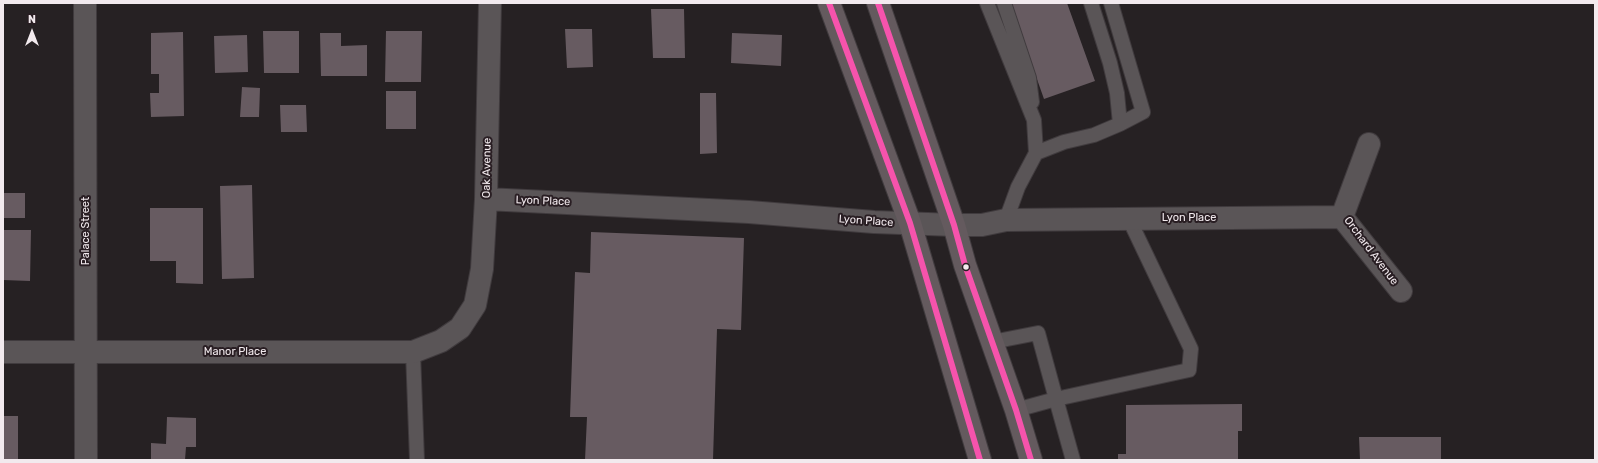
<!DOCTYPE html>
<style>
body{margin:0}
#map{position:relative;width:1598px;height:463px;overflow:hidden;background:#262123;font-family:Rubik,sans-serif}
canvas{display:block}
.frame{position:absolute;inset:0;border:4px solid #f2eaee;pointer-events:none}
.north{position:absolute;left:12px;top:12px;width:40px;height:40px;-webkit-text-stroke:3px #291e23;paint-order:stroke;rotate:0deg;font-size:11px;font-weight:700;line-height:16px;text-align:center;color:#f2eaee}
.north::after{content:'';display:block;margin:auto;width:14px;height:18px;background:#f2eaee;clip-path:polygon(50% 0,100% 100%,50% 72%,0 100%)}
</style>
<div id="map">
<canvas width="1598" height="463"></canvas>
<div class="frame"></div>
<div class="north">N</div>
</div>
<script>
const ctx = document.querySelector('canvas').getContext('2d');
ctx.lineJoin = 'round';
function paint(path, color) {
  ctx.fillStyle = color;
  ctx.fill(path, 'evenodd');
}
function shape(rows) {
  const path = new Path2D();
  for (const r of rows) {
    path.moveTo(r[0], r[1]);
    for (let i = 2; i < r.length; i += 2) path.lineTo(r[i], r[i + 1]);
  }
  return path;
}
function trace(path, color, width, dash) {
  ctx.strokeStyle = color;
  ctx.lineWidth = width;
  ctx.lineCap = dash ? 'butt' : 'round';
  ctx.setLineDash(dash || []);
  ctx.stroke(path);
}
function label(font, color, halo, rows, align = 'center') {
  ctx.font = font + ' Rubik,sans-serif';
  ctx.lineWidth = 4;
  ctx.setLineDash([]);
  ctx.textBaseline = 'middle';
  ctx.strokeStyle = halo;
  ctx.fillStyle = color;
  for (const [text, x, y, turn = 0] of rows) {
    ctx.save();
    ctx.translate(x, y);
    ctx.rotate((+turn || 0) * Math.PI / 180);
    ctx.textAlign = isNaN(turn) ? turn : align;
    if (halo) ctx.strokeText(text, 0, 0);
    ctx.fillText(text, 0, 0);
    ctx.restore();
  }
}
const building = shape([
 [1010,3,1067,3,1095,81,1044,99],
 [651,9,684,9,685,58,653,58],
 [565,29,592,29,593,67,567,68],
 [263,31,299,31,299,73,264,73],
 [386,31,422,31,421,82,385,82],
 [183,32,184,116,151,117,150,93,159,93,159,74,151,74,151,33],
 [320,33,341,33,341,46,367,45,367,76,321,76],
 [732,33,782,35,781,66,731,63],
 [247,35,248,72,215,73,214,36],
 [242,87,260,88,259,117,240,117],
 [386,91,416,91,416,129,386,129],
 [700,93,716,93,717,153,700,154],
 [280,105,306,105,307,132,281,132],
 [252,185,254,278,222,279,220,186],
 [3,193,25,193,25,218,3,218],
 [150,208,203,208,203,284,176,283,176,261,150,261],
 [3,230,31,230,30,281,3,280],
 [591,232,744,238,741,330,717,329,713,460,585,460,587,417,570,417,575,272,590,273],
 [1242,404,1242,431,1238,431,1238,460,1118,460,1118,454,1126,454,1126,405],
 [3,416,18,416,18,460,3,460],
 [167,417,196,418,196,447,186,447,185,460,151,460,151,443,166,444],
 [1359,437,1441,437,1441,460,1360,460]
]);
const lane = shape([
 [987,3,1034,120,1036,153,1064,142,1094,135,1120,124,1143,112,1111,3],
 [1004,3,1029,78,1032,102],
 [1091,3,1110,63,1117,93,1120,124],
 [1006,220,1018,187,1036,153],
 [992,342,1038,333,1056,399,1189,370,1191,349,1129,219],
 [413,352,417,460],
 [1016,410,1056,399,1073,460]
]);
const street = shape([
 [85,3,86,460],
 [1369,144,1342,217,1401,291],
 [486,199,749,212,874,222,954,225,982,225,1006,220,1342,217],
 [3,352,413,352,441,341,460,328,475,305,482,269,486,199,490,3]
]);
const primary = shape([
 [829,3,910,223,980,460],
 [878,3,954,225,965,265,1016,410,1031,460]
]);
const bus1 = shape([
 [829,3,910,223,980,460],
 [878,3,954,225,965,265,1016,410,1031,460]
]);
const markers = [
 [966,267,3.5,"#f2eaee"]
];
const streetNames = [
 ["Oak Avenue",487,168,-89],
 ["Lyon Place",543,201,2],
 ["Lyon Place",1189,218],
 ["Lyon Place",866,221,4],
 ["Palace Street",86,231,-90],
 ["Orchard Avenue",1371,251,53],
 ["Manor Place",235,352]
];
paint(building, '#675b61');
trace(lane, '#403b3e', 16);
trace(street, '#403b3e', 24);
trace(primary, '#403b3e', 24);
trace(lane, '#5a5557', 14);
trace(street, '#5a5557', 22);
trace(primary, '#645a5e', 22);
trace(bus1, '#f653ac', 6);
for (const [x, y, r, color] of markers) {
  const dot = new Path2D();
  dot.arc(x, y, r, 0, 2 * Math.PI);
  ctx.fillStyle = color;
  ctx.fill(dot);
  trace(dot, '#291e23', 1.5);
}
label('11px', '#f2eaee', '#291e23', streetNames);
</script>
